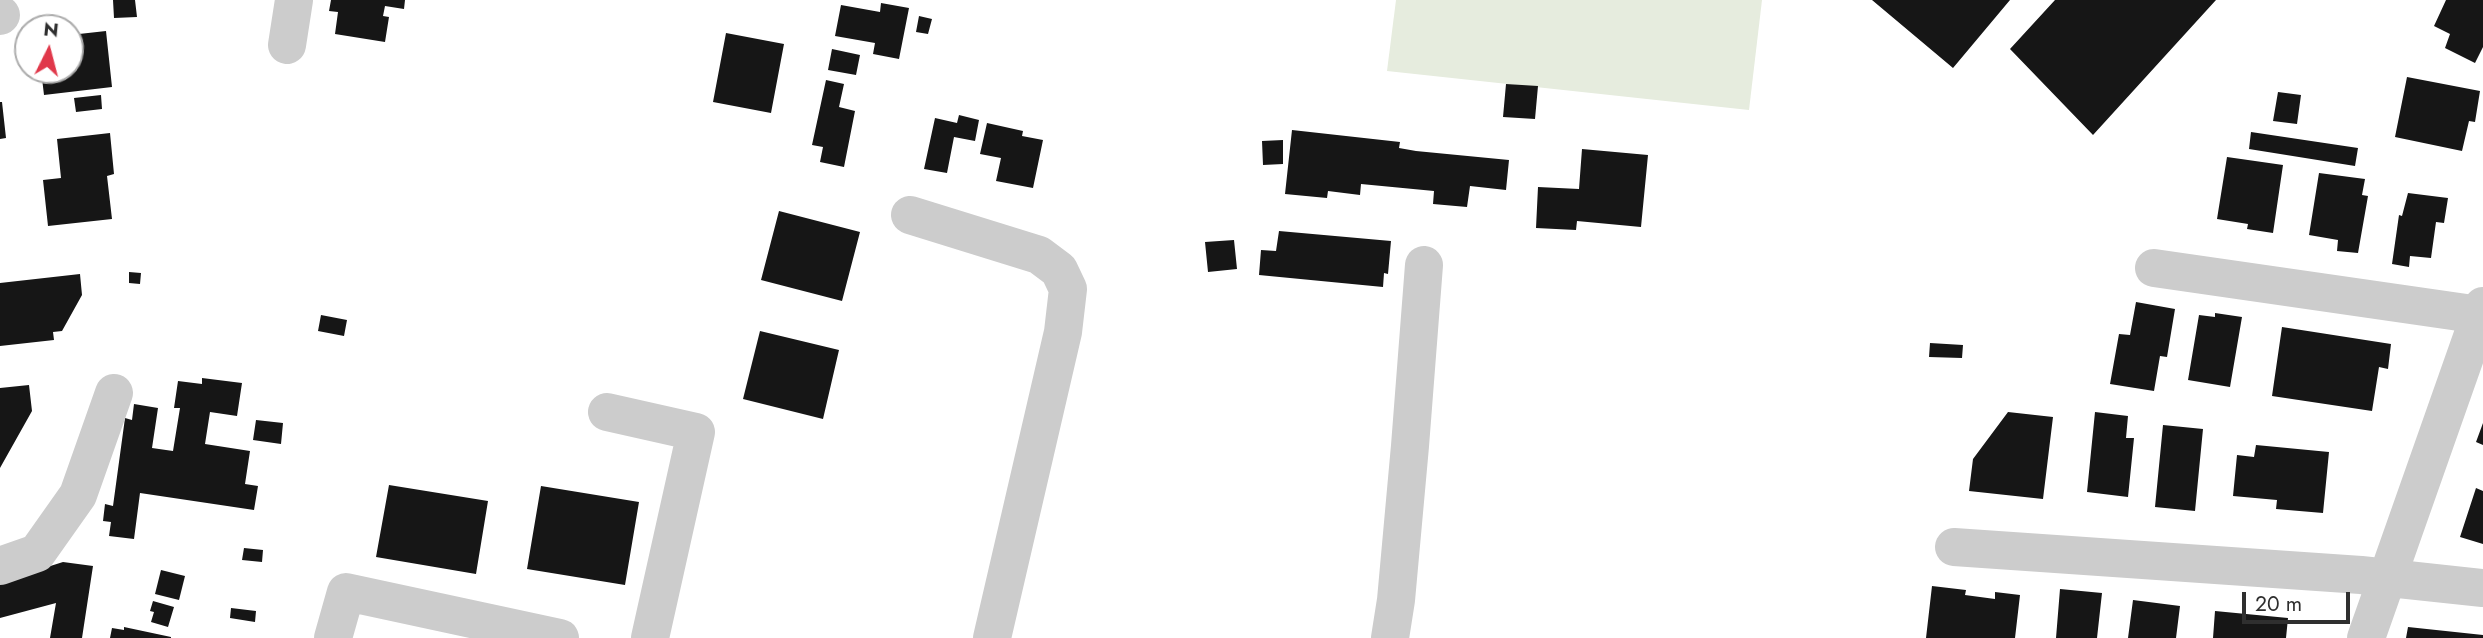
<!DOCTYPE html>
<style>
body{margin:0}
#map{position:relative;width:2483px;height:638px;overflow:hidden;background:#fff;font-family:Jost,sans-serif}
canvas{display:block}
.north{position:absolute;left:14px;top:14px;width:70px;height:70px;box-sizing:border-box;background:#fff;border:2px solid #acacac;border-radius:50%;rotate:6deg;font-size:19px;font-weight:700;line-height:28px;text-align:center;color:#2f2f2f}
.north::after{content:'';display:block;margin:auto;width:24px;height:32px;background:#e0384a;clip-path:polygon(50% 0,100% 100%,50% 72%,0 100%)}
.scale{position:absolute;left:2242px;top:592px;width:108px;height:32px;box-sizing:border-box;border:4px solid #2f2f2f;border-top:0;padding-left:9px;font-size:21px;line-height:24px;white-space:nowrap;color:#2f2f2f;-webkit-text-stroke:5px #fff;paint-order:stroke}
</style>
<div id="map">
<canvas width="2483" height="638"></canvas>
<div class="north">N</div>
<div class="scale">20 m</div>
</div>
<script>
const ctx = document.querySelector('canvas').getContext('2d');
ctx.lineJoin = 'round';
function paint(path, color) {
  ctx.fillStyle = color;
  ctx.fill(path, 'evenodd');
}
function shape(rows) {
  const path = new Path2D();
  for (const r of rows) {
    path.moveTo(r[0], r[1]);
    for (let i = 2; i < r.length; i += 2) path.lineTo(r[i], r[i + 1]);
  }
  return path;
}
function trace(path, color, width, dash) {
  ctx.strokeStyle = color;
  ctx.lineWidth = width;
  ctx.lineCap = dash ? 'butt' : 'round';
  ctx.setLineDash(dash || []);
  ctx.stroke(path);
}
const green = shape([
 [1396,0,1762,0,1749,110,1387,71]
]);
const building = shape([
 [113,0,135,0,137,17,114,18],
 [331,0,405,0,404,9,385,6,383,16,389,17,385,42,335,34,338,12,329,11],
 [1872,0,2010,0,1953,68],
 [2055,0,2216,0,2093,135,2010,49],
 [2446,0,2483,0,2483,47,2475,63,2445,48,2450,34,2434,26],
 [881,3,909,8,899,59,873,54,875,43,835,36,841,5,880,12],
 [919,16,932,19,928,34,916,32],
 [106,31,112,87,44,95,41,70,70,70,70,35],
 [726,33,784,44,771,113,713,102],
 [832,49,860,55,856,75,828,70],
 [2407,77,2480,91,2475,122,2469,121,2462,151,2395,137],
 [826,80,844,84,839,107,855,111,844,167,820,162,823,147,812,145],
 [1506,84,1538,86,1535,119,1503,117],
 [2278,92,2301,95,2297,124,2273,121],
 [101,95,102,109,76,112,74,98],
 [0,102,2,102,6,138,0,139],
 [959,115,979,120,975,141,954,137,947,173,924,169,935,118,957,123],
 [987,123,1023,131,1022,136,1043,140,1033,188,996,181,1001,158,980,154],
 [1292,130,1400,142,1399,148,1416,151,1509,160,1506,190,1470,186,1467,207,1433,204,1434,191,1361,184,1360,195,1328,191,1327,198,1285,194],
 [2251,132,2358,148,2355,166,2249,149],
 [110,133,114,174,107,176,112,219,48,226,43,180,61,178,57,139],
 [1283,140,1283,164,1263,165,1262,141],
 [1582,149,1648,155,1641,227,1577,221,1576,230,1536,228,1538,187,1579,189],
 [2227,157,2283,165,2273,233,2247,229,2248,224,2217,219],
 [2319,173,2365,179,2362,195,2368,196,2358,253,2337,251,2338,240,2309,235],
 [2408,193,2448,198,2444,223,2436,222,2431,258,2410,256,2409,267,2392,264,2399,215,2402,216],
 [779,211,860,232,842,301,761,280],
 [1279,231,1391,241,1388,274,1384,273,1383,287,1259,275,1261,250,1276,251],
 [1234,240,1237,269,1208,272,1205,242],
 [129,272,141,273,140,284,129,283],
 [80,274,82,295,62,331,53,332,54,340,0,346,0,283],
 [2136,302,2175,309,2167,357,2160,356,2154,391,2110,384,2119,334,2130,335],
 [2215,313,2242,317,2230,387,2188,380,2199,315,2215,317],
 [321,315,347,320,344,336,318,331],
 [2282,327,2391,344,2388,369,2379,367,2372,411,2272,396],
 [760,331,839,350,823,419,743,399],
 [1930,343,1963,345,1962,358,1929,357],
 [202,378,242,383,237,416,210,412,205,444,250,451,245,484,258,486,254,510,140,493,134,539,109,536,111,522,103,521,105,504,113,506,125,418,132,420,134,404,158,408,152,448,173,451,180,408,174,408,178,381,202,384],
 [29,385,32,411,0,468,0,388],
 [2008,412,2053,417,2043,499,1969,491,1973,459],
 [2095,412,2128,416,2126,438,2134,438,2128,497,2087,492],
 [256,420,283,423,281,444,253,440],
 [2483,423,2483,445,2476,442],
 [2163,425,2203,429,2195,511,2155,507],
 [2256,445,2329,452,2323,513,2276,509,2277,500,2233,496,2237,455,2254,457],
 [389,485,488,501,476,574,376,557],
 [541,486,639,502,625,585,527,569],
 [2476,488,2483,491,2483,544,2460,537],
 [244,548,263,550,262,562,242,560],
 [63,562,93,566,82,638,50,638,56,603,0,618,0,582],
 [161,570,185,576,179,600,155,594],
 [1932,586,1966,590,1965,595,1995,599,1995,592,2020,595,2015,638,1926,638],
 [2060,589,2102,593,2097,638,2056,638],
 [2133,600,2180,606,2176,638,2128,638],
 [153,601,174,607,168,627,151,622,154,612,150,611],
 [231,608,256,611,255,622,230,618],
 [2215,611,2288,618,2286,638,2213,638],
 [124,627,171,637,171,638,110,638,112,628,124,630],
 [2408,627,2483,635,2483,638,2406,638]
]);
const minor = shape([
 [0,16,1,15],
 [287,45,294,0],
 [910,215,1039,255,1059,270,1068,289,1063,332,992,638],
 [2154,268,2480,315],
 [607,412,696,432,650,638],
 [1954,547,2361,575,2483,588],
 [0,566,37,553,78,495,114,393],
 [333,638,346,592,560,638],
 [1390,638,1396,600,1410,446,1424,265],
 [2366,638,2483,306]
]);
paint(green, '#e6ecde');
paint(building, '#161616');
trace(minor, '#ccc', 38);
</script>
